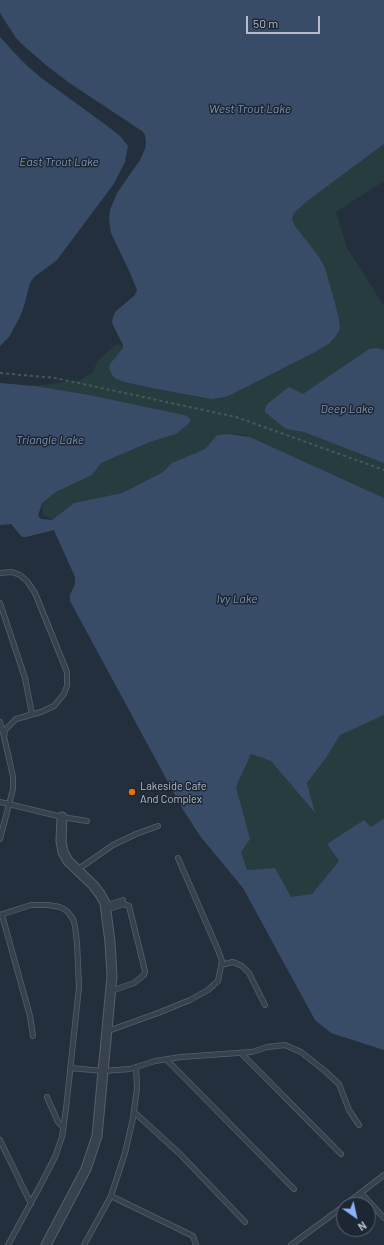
<!DOCTYPE html>
<style>
body{margin:0}
#map{position:relative;width:384px;height:1245px;overflow:hidden;background:#242f3e;font-family:Barlow,sans-serif}
canvas{display:block}
.north{position:absolute;left:336px;top:1197px;width:40px;height:40px;box-sizing:border-box;background:#1d2633;border:1px solid #59626f;border-radius:50%;rotate:146deg;font-size:11px;font-weight:700;line-height:16px;text-align:center;color:#b4bcc9}
.north::after{content:'';display:block;margin:auto;width:14px;height:18px;background:#8ab4f8;clip-path:polygon(50% 0,100% 100%,50% 72%,0 100%)}
.scale{position:absolute;left:246px;top:16px;width:74px;height:18px;box-sizing:border-box;border:2px solid #b4bcc9;border-top:0;padding-left:5px;font-size:12px;line-height:14px;white-space:nowrap;color:#b4bcc9;-webkit-text-stroke:3px #1d2633;paint-order:stroke}
</style>
<div id="map">
<canvas width="384" height="1245"></canvas>
<div class="north">N</div>
<div class="scale">50 m</div>
</div>
<script>
const ctx = document.querySelector('canvas').getContext('2d');
ctx.lineJoin = 'round';
function paint(path, color) {
  ctx.fillStyle = color;
  ctx.fill(path, 'evenodd');
}
function shape(rows) {
  const path = new Path2D();
  for (const r of rows) {
    path.moveTo(r[0], r[1]);
    for (let i = 2; i < r.length; i += 2) path.lineTo(r[i], r[i + 1]);
  }
  return path;
}
function trace(path, color, width, dash) {
  ctx.strokeStyle = color;
  ctx.lineWidth = width;
  ctx.lineCap = dash ? 'butt' : 'round';
  ctx.setLineDash(dash || []);
  ctx.stroke(path);
}
function label(font, color, halo, rows, align = 'center') {
  ctx.font = font + ' Barlow,sans-serif';
  ctx.lineWidth = 3;
  ctx.setLineDash([]);
  ctx.textBaseline = 'middle';
  ctx.strokeStyle = halo;
  ctx.fillStyle = color;
  for (const [text, x, y, turn = 0] of rows) {
    ctx.save();
    ctx.translate(x, y);
    ctx.rotate((+turn || 0) * Math.PI / 180);
    ctx.textAlign = isNaN(turn) ? turn : align;
    if (halo) ctx.strokeText(text, 0, 0);
    ctx.fillText(text, 0, 0);
    ctx.restore();
  }
}
const green = shape([
 [384,144,384,181,336,212,347,248,384,306,384,498,250,437,238,434,217,435,205,449,172,463,163,472,122,493,74,503,54,519,43,516,42,503,49,497,56,492,92,475,101,463,150,442,176,434,84,394,35,386,80,380,93,372,97,362,115,345,123,345,122,351,114,359,116,379,124,382,152,388,211,399,220,398,315,352,329,344,335,337,303,237,295,226,292,219,294,213,306,202],
 [384,714,384,818,371,827,327,844,339,861,312,894,291,898,275,868,247,870,241,852,236,787,251,754,271,761,314,812,307,784,326,758,340,735]
]);
const water = shape([
 [0,0,384,0,384,144,306,202,294,213,292,219,295,226,319,257,325,268,335,303,340,325,339,331,335,337,329,344,315,352,248,386,228,396,220,398,211,399,152,388,124,382,116,379,112,375,109,368,110,364,123,348,123,345,114,327,112,322,113,317,115,312,135,295,137,290,130,273,111,233,109,219,110,210,117,193,140,160,145,149,146,142,145,135,142,131,68,82,46,65,24,46,16,38,0,13],
 [0,37,22,61,40,77,106,125,120,136,128,146,125,162,113,185,57,260,34,277,30,283,24,306,20,317,9,337,0,346],
 [376,348,384,350,384,463,304,432,286,429,265,412,265,409,267,404,289,387,303,394,369,349],
 [0,383,35,386,84,394,184,415,188,417,191,420,188,424,176,434,150,442,101,463,92,475,56,492,42,503,38,516,41,519,52,520,74,503,122,493,163,472,172,463,205,449,217,435,228,434,250,437,384,498,384,715,340,735,326,758,307,783,315,813,271,761,251,754,236,787,250,839,241,852,247,870,275,868,291,897,312,894,339,861,327,844,364,820,371,827,384,818,384,1050,331,1033,315,1020,243,888,200,836,182,808,70,601,70,595,75,584,75,577,54,530,26,537,22,537,11,524,0,525]
]);
const path = shape([
 [0,373,55,378,236,417,384,470]
]);
const lane = shape([
 [0,573,12,572,20,575,27,581,35,593,67,672,67,686,64,694,54,706,41,712,16,719,5,730,4,737,9,758,13,777,13,789,0,839],
 [0,603,25,678,32,714],
 [0,722,4,736],
 [0,802,62,817,87,821],
 [77,870,113,845,136,834,158,826],
 [105,906,123,900],
 [106,910,124,904,129,906,145,971,144,975,134,983,111,991],
 [0,915,31,905,48,905,60,907,67,911,73,919,75,926,77,943,79,987,66,1109,62,1137,55,1157,40,1186,8,1245],
 [2,915,30,1016,33,1036],
 [221,965,233,962,242,966,249,973,265,1005],
 [108,1031,158,1013,190,1000,208,990,218,981,222,961,218,950,178,858],
 [241,1053,341,1154],
 [166,1059,294,1189],
 [70,1068,103,1071,130,1069,155,1061,181,1057,252,1052,267,1047,285,1045,301,1052,325,1071,339,1084,349,1110,359,1125],
 [47,1097,58,1122,63,1127],
 [134,1112,180,1154,245,1222],
 [0,1140,31,1204],
 [361,1193,384,1218],
 [111,1196,193,1236,196,1245],
 [345,1205,384,1175],
 [84,1245,111,1196,125,1153,133,1118,137,1088,136,1067],
 [291,1245,344,1206]
]);
const street = shape([
 [46,1245,86,1169,97,1136,112,976,110,942,105,903,100,894,93,885,68,861,63,852,61,841,62,817]
]);
const markers = [
 [132,792,4,"#e8710a"]
];
const poiNames = [
 ["Lakeside Cafe",140,786],
 ["And Complex",140,799]
];
const waterNames = [
 ["West Trout Lake",250,109],
 ["East Trout Lake",59,162],
 ["Deep Lake",347,409],
 ["Triangle Lake",50,440],
 ["Ivy Lake",237,599]
];
paint(green, '#263c3f');
paint(water, '#394c67');
trace(lane, '#565f6c', 6);
trace(street, '#565f6c', 11);
trace(path, '#44595c', 2, [3, 3]);
trace(lane, '#38414e', 4.5);
trace(street, '#38414e', 9);
for (const [x, y, r, color] of markers) {
  const dot = new Path2D();
  dot.arc(x, y, r, 0, 2 * Math.PI);
  ctx.fillStyle = color;
  ctx.fill(dot);
  trace(dot, '#1d2633', 1.5);
}
label('11px', '#b4bcc9', '#1d2633', poiNames, 'left');
label('italic 12px', '#7c92b1', '#1d2633', waterNames);
</script>
